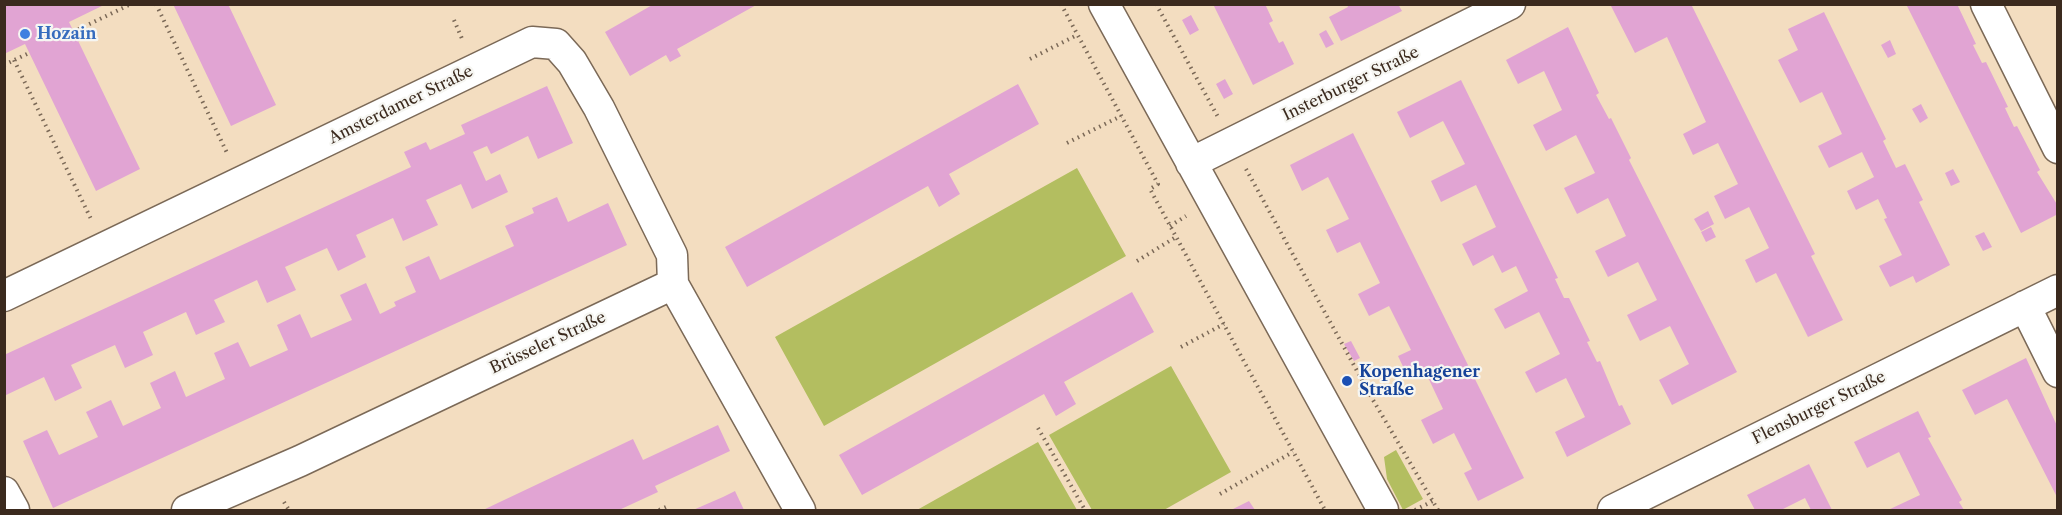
<!DOCTYPE html>
<meta charset="utf-8">
<style>
body{margin:0}
#map{position:relative;width:2062px;height:515px;overflow:hidden;background:#f3ddc0;font-family:"Libre Caslon Text",serif}
canvas{display:block}
.frame{position:absolute;inset:0;border:6px solid #3b2a1e;pointer-events:none}
</style>
<div id="map">
<canvas width="2062" height="515"></canvas>
<div class="frame"></div>
</div>
<script>
const ctx = document.querySelector('canvas').getContext('2d');
ctx.lineJoin = 'round';
function paint(path, color) {
  ctx.fillStyle = color;
  ctx.fill(path, 'evenodd');
}
function shape(rows) {
  const path = new Path2D();
  for (const r of rows) {
    path.moveTo(r[0], r[1]);
    for (let i = 2; i < r.length; i += 2) path.lineTo(r[i], r[i + 1]);
  }
  return path;
}
function trace(path, color, width, dash) {
  ctx.strokeStyle = color;
  ctx.lineWidth = width;
  ctx.lineCap = dash ? 'butt' : 'round';
  ctx.setLineDash(dash || []);
  ctx.stroke(path);
}
function label(font, color, halo, rows, align = 'center') {
  ctx.font = font + ' "Libre Caslon Text",serif';
  ctx.lineWidth = 4.5;
  ctx.setLineDash([]);
  ctx.textBaseline = 'middle';
  ctx.strokeStyle = halo;
  ctx.fillStyle = color;
  for (const [text, x, y, turn = 0] of rows) {
    ctx.save();
    ctx.translate(x, y);
    ctx.rotate((+turn || 0) * Math.PI / 180);
    ctx.textAlign = isNaN(turn) ? turn : align;
    if (halo) ctx.strokeText(text, 0, 0);
    ctx.fillText(text, 0, 0);
    ctx.restore();
  }
}
const green = shape([
 [1077,168,1126,256,824,426,775,337],
 [1171,366,1231,472,1164,510,1092,510,1049,435],
 [1038,442,1077,510,917,510],
 [1396,450,1423,499,1403,510,1387,479,1384,457]
]);
const building = shape([
 [4,4,106,4,69,22,140,169,96,191,25,44,4,54],
 [173,4,228,4,276,105,231,126],
 [654,4,758,4,677,49,681,56,670,62,666,55,630,76,605,32],
 [1213,4,1265,4,1273,21,1269,23,1279,43,1283,41,1294,64,1253,85],
 [1347,4,1398,4,1402,11,1341,41,1329,17,1348,7],
 [1615,4,1691,4,1815,254,1811,256,1843,320,1808,337,1776,273,1756,283,1745,260,1769,248,1749,207,1725,219,1714,196,1738,184,1718,143,1693,155,1683,134,1706,122,1667,37,1635,53,1611,6],
 [1906,4,1957,4,1976,44,1973,45,1982,63,1986,62,2008,107,2005,108,2014,127,2017,126,2040,170,2037,172,2058,206,2058,214,2021,233],
 [1824,12,1886,139,1883,141,1896,168,1905,164,1923,200,1919,202,1950,265,1916,283,1913,276,1890,287,1879,266,1902,255,1884,219,1887,218,1878,199,1856,210,1847,191,1874,177,1862,152,1829,168,1818,146,1842,134,1822,92,1800,103,1778,60,1798,50,1788,29],
 [1191,15,1199,30,1190,35,1182,20],
 [1568,27,1599,93,1596,95,1609,119,1611,118,1631,158,1629,160,1737,372,1672,405,1659,380,1689,364,1670,326,1640,341,1627,315,1657,300,1638,262,1608,277,1595,251,1626,236,1608,198,1577,214,1564,188,1595,173,1576,135,1546,151,1533,125,1562,110,1544,71,1518,84,1506,60],
 [1326,30,1334,44,1326,48,1319,34],
 [1890,40,1896,54,1888,58,1881,45],
 [1225,79,1233,94,1224,99,1216,84],
 [1461,80,1558,278,1555,279,1564,298,1569,298,1590,341,1587,342,1597,362,1600,361,1619,406,1622,405,1631,424,1567,457,1555,432,1585,417,1566,378,1536,393,1525,372,1560,354,1539,312,1505,329,1494,309,1528,291,1516,266,1502,273,1493,255,1473,266,1462,244,1496,227,1476,185,1441,202,1431,181,1465,164,1443,121,1410,138,1397,112],
 [1018,84,1039,124,949,174,960,194,939,207,928,186,747,287,725,247],
 [547,86,573,143,538,159,528,136,491,154,487,146,473,152,486,181,500,174,508,192,472,209,461,184,426,200,438,225,403,241,393,218,356,235,366,257,338,271,327,248,285,267,296,290,267,303,257,280,214,300,225,322,196,335,186,312,143,332,153,355,125,368,115,345,71,365,82,388,55,401,44,377,4,396,4,355,411,167,404,152,426,142,430,150,465,134,461,125],
 [1921,104,1928,118,1920,123,1912,109],
 [1353,133,1524,478,1478,501,1464,473,1472,469,1454,433,1433,444,1421,420,1443,409,1424,369,1408,377,1398,356,1411,350,1389,306,1369,316,1358,294,1380,283,1360,242,1337,253,1326,230,1349,219,1328,177,1302,191,1290,165],
 [1953,169,1960,182,1951,186,1945,173],
 [557,197,568,222,608,203,627,245,53,508,23,441,47,430,59,455,98,437,86,412,111,400,123,426,161,408,150,383,175,371,186,397,225,379,214,353,238,342,250,367,288,350,277,325,300,314,311,338,352,320,340,295,366,283,380,314,396,306,394,302,416,292,405,267,429,256,440,280,479,262,514,246,505,226,534,213,532,208],
 [1708,211,1714,224,1701,231,1694,219],
 [1711,227,1716,237,1706,242,1701,232],
 [1984,232,1992,247,1983,251,1975,236],
 [1132,292,1154,332,1064,382,1076,404,1056,416,1044,394,862,495,839,455],
 [1351,341,1360,358,1354,361,1344,344],
 [2026,358,2058,428,2058,499,2007,399,1975,415,1962,390],
 [1918,411,1931,437,1928,438,1962,500,1959,502,1964,510,1888,510,1920,495,1899,452,1867,468,1854,442],
 [718,425,730,451,655,486,658,492,619,510,483,510,633,439,643,460],
 [1809,464,1832,510,1811,510,1805,498,1781,510,1755,510,1747,495],
 [735,491,744,510,693,510,723,497],
 [1249,501,1255,510,1231,510]
]);
const path = shape([
 [156,4,228,155],
 [1061,4,1158,184,1150,189,1325,510],
 [1156,4,1218,117],
 [454,20,463,41],
 [73,32,131,4],
 [1030,59,1077,35],
 [14,60,91,219],
 [4,65,29,53],
 [1067,143,1121,116],
 [1246,169,1373,400,1438,510],
 [1170,226,1186,216],
 [1137,261,1176,237],
 [1181,347,1224,324],
 [1038,428,1085,510],
 [1220,494,1293,452],
 [284,502,289,510],
 [659,510,666,507],
 [1415,510,1433,501]
]);
const street = shape([
 [1104,4,1383,510],
 [1986,4,2058,148],
 [1191,163,1510,4],
 [4,296,532,42,556,44,572,62,599,108,672,255,673,284,800,510],
 [2025,306,2058,372],
 [4,492,14,510],
 [187,510,300,461,673,284],
 [1613,510,2058,290]
]);
const markers = [
 [25,34,6,"#3f7fe0"],
 [1347,381,6,"#1a4fb4"]
];
const shopNames = [
 ["Hozain",37,34]
];
const streetNames = [
 ["Insterburger Straße",1351,84,-26],
 ["Amsterdamer Straße",401,105,-26],
 ["Brüsseler Straße",548,343,-25],
 ["Flensburger Straße",1819,408,-26]
];
const transitNames = [
 ["Kopenhagener",1359,372],
 ["Straße",1359,390]
];
paint(green, '#b3be60');
paint(building, '#e1a4d3');
trace(street, '#7b6957', 33);
trace(path, '#7b6957', 4, [1.5, 4.5]);
trace(street, '#fff', 30);
for (const [x, y, r, color] of markers) {
  const dot = new Path2D();
  dot.arc(x, y, r, 0, 2 * Math.PI);
  ctx.fillStyle = color;
  ctx.fill(dot);
  trace(dot, '#f6f6f2', 2);
}
label('bold 16px', '#366cbe', '#f6f6f2', shopNames, 'left');
label('16px', '#3b2a1e', '#f6f6f2', streetNames);
label('bold 16px', '#164399', '#f6f6f2', transitNames, 'left');
</script>
